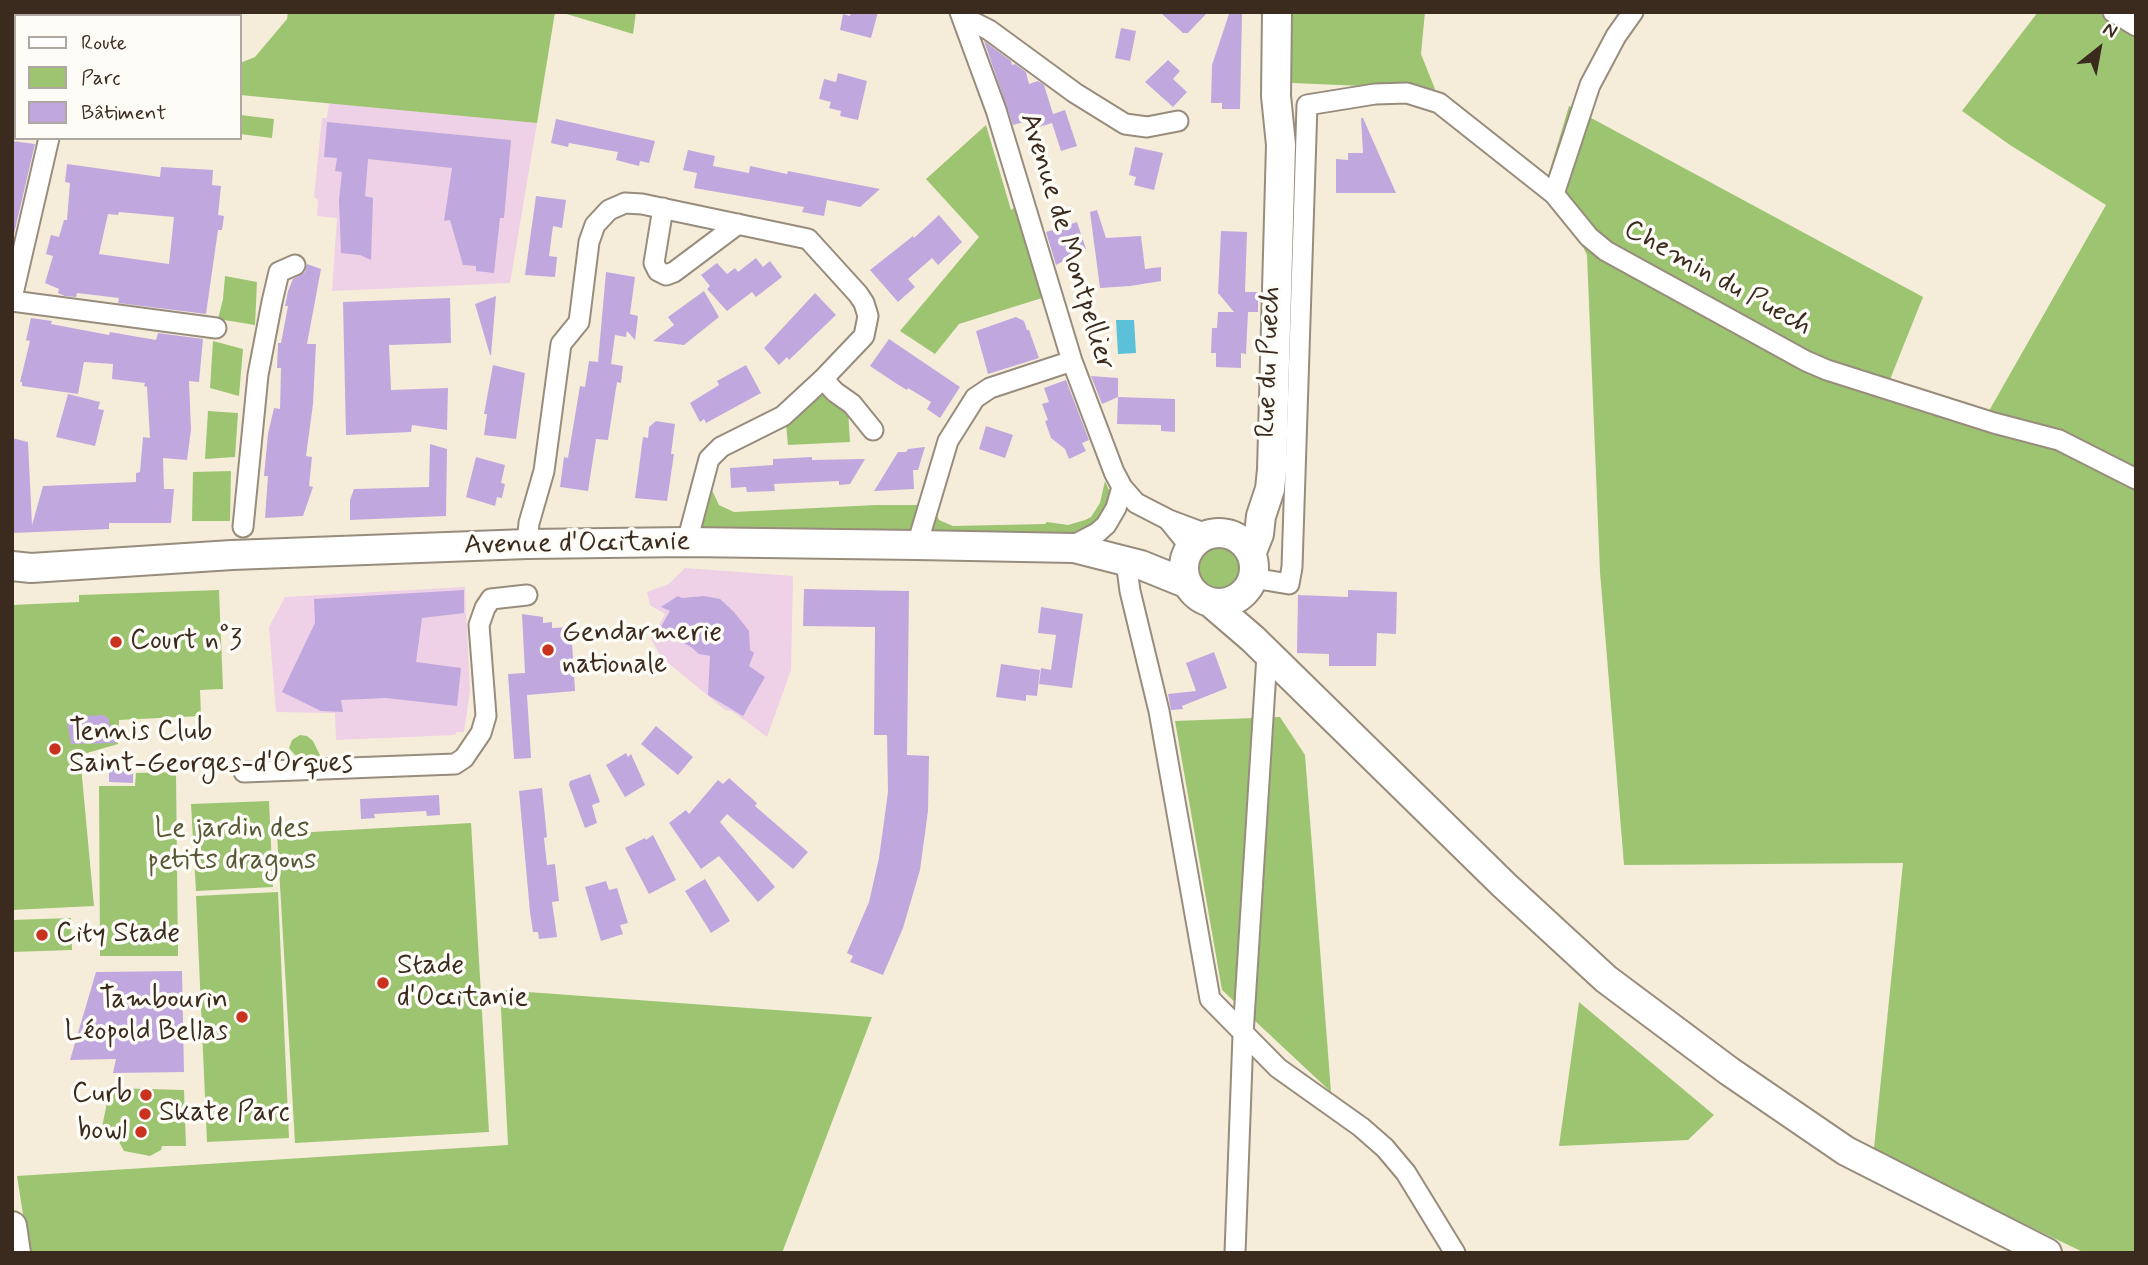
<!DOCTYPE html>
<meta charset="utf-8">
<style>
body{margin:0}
#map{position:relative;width:2148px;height:1265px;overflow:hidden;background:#f5edda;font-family:Mynerve,sans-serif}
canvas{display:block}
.frame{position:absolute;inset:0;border:14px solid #3b2a1e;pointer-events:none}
.legend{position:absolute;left:14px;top:14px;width:228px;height:126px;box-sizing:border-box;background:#fdfcf7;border:2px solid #afa8a0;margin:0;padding:9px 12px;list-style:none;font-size:21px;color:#3b2a1e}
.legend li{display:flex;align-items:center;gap:14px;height:35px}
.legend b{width:35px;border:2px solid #afa8a0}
.north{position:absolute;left:2064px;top:14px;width:70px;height:70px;-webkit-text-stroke:5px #fdfcf7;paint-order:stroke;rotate:31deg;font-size:19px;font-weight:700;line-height:28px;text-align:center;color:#3b2a1e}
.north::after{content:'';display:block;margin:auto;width:24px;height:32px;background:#3b2a1e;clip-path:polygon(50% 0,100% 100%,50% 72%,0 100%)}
</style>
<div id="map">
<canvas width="2148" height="1265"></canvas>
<div class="frame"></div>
<ul class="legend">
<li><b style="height:9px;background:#fff"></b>Route</li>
<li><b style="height:19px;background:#9dc571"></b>Parc</li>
<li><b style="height:19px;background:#c0a8de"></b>Bâtiment</li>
</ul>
<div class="north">N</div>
</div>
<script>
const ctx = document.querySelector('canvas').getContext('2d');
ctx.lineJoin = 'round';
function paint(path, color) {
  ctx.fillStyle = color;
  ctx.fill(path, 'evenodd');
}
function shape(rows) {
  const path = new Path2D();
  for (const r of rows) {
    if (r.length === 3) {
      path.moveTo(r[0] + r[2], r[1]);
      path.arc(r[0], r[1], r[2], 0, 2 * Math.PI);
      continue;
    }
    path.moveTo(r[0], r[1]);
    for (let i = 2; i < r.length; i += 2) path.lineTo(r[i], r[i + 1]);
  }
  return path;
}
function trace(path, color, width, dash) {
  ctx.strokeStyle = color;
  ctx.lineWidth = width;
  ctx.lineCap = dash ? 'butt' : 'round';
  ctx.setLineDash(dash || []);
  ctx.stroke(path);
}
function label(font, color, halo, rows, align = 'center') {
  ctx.font = font + ' Mynerve,sans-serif';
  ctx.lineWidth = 7;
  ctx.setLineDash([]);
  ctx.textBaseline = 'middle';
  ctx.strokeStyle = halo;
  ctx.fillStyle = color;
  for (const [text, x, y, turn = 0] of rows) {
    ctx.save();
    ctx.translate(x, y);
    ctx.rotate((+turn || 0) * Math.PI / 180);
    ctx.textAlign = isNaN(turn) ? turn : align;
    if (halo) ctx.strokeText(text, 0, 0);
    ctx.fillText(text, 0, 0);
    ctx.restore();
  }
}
const built = shape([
 [329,103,537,123,510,283,332,291,337,218,317,216,318,200,314,197,322,118,327,118],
 [685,568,793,576,791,670,767,737,732,711,725,710,661,657,651,639,665,614,650,605,647,592,669,584],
 [465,587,470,691,464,732,457,732,455,735,336,740,335,713,276,712,269,627,285,597]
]);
const green = shape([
 [288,12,555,12,537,123,240,95,240,63,255,57,287,19],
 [560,12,636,12,633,34],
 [1290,12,1425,12,1421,54,1435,89,1292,83],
 [2038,12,2136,12,2136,1253,2085,1253,1972,1199,1874,1148,1903,863,1624,865,1600,572,1587,255,1548,176,1569,106,1923,297,1883,397,1981,425,2106,205,2010,145,1962,111],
 [240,115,274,119,272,138,240,134],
 [986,125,1011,210,1015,207,1042,298,959,324,935,354,900,331,979,237,926,179],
 [225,276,257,282,255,325,218,319,223,299],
 [213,341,243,349,239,396,210,388],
 [824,394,848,409,850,442,788,445,786,424,816,397],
 [208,411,238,413,235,457,205,459],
 [231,471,230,521,192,521,193,472],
 [1105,481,1113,499,1101,519,1072,536,936,535,932,530,935,511,939,520,953,526,1045,524,1047,522,1068,525,1085,520,1091,517,1100,503],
 [711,488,719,505,734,512,876,505,922,505,913,537,704,530,700,523],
 [1219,568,28],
 [219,590,223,689,200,690,201,716,119,720,118,744,80,755,94,906,12,910,12,605,79,602,79,595],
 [1280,717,1305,755,1331,1092,1222,990,1175,721],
 [300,735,307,736,313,741,320,755,317,761,304,759,295,755,289,748,292,740],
 [176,772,178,956,100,956,99,786,135,786,136,773],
 [269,801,273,887,196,891,191,804],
 [471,823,489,1132,295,1143,277,834],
 [278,892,289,1138,207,1142,196,896],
 [71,918,72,950,12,952,12,920],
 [500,990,872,1017,782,1253,29,1253,17,1176,508,1145],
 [1579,1002,1714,1115,1688,1140,1559,1146],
 [110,1088,184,1090,186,1146,162,1146,161,1150,150,1156,124,1151,117,1138,118,1132,101,1132]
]);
const water = shape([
 [1116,320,1134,320,1136,353,1118,354]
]);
const building = shape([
 [851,12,878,12,871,38,840,30,843,14,850,16],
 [1161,13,1206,14,1188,33,1183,33],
 [1229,14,1242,14,1240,109,1222,109,1222,103,1211,103,1212,65],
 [1121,28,1136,31,1130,61,1115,58],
 [984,41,1011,61,1012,65,1015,64,1026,72,1029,84,1038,81,1044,85,1053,114,1065,110,1077,146,1061,151,1052,123,1036,128,1034,119,1013,125],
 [1168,60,1180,71,1173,79,1187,92,1173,107,1145,82],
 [838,73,867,81,858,120,840,116,841,111,829,108,831,102,819,99,824,79,836,82],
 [1361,118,1363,118,1396,193,1336,193,1336,159,1348,160,1348,153,1363,153],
 [556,119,655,141,649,163,640,161,639,166,616,160,618,152,569,143,568,147,551,143],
 [327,122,511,140,504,218,500,218,494,273,476,271,476,266,463,265,450,220,444,221,452,168,368,159,365,196,373,198,371,260,360,255,341,253,339,200,342,172,335,171,337,158,324,157],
 [12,141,35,144,14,234,12,234],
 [1135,147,1163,153,1154,190,1134,185,1136,177,1129,175],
 [688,150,715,156,713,166,749,173,750,166,787,174,788,171,880,189,860,207,827,200,824,216,802,212,804,207,694,188,697,173,683,170],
 [67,164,160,177,161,167,213,170,212,185,221,186,218,215,224,216,222,230,218,230,206,314,118,303,119,298,77,293,76,297,65,296,58,293,59,289,45,283,53,256,46,254,51,235,59,237,64,220,67,220,70,183,65,182],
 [119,212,174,217,169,264,99,254,108,214,118,215],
 [536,196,566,200,562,228,553,226,549,256,557,257,555,277,525,275],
 [1097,210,1106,238,1141,236,1145,269,1161,267,1161,281,1130,286,1100,288,1090,212],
 [939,215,962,242,938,265,932,258,908,279,915,287,898,302,870,270,913,236,914,238],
 [1077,222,1086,249,1056,265,1046,232],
 [1221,231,1247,232,1245,292,1258,292,1258,312,1248,312,1246,354,1241,353,1241,368,1216,367,1216,353,1211,353,1212,328,1217,328,1218,312,1234,312,1218,293],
 [756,258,763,267,770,261,782,277,756,297,752,292,727,311,707,289,710,286,701,275,717,263,727,274,735,268,738,272],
 [307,264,321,269,307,344,316,344,313,404,306,456,312,457,309,486,313,487,303,516,265,518,268,476,264,476,268,434,274,408,280,409,281,368,277,368,278,343,281,343,288,306,285,306,288,291,293,279,305,272],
 [606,272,635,277,630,314,638,316,635,340,627,331,626,337,615,335,611,364,623,366,621,383,617,382,608,440,596,439,588,491,560,487,564,457,568,458,580,386,585,387,589,361,598,362],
 [704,291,719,317,684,345,653,341,674,325,668,317],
 [815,293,836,315,789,360,787,357,779,365,764,348],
 [496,296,491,355,490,355,475,304],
 [450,298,451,343,389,345,391,390,448,388,447,430,412,425,411,432,346,435,343,302],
 [1016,317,1024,321,1027,330,1029,330,1039,358,988,374,976,331],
 [31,318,52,321,51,324,109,335,110,332,156,340,158,333,203,339,199,382,189,381,191,430,187,460,163,458,164,489,174,489,171,523,109,523,109,529,12,533,12,438,28,442,32,525,43,486,136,482,136,473,140,472,143,437,150,438,147,387,144,386,145,383,112,379,113,364,84,362,78,394,22,386,22,382,20,382,30,341,26,340],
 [889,339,960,387,940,418,927,409,931,402,908,388,907,390,897,384,870,366],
 [493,365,525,373,516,439,484,435,487,414,484,414],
 [746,365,761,393,706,423,704,419,700,422,690,403,719,385,717,381],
 [1091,376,1118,378,1118,397,1175,399,1175,432,1161,431,1161,425,1117,424,1118,397,1102,404],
 [1066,380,1089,440,1082,443,1086,451,1069,459,1065,449,1051,438,1045,421,1048,420,1042,404,1049,402,1044,388],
 [68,394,100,402,98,409,104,410,95,446,56,437],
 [656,421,675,424,671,454,674,454,667,501,635,498,643,437,648,438,649,427],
 [986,426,1013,435,1005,458,979,449],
 [430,444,447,449,446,516,350,520,350,500,354,489,429,487],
 [925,447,918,470,913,470,914,489,874,491,898,452,906,452,908,449],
 [476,457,505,465,501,483,505,484,502,498,497,497,495,506,466,497],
 [812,457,812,460,865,459,850,484,839,485,839,481,774,484,775,491,747,492,746,487,731,488,730,468,773,465,773,459],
 [804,589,909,591,907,755,929,756,928,811,920,870,903,928,883,975,850,962,853,956,847,953,869,902,879,858,888,792,887,735,874,735,875,627,803,626],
 [464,590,464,613,422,618,416,662,461,668,457,706,386,698,341,700,343,712,321,711,282,692,315,623,314,599],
 [1348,590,1397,592,1396,634,1377,633,1376,666,1329,666,1329,654,1297,653,1298,595,1348,597],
 [678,596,682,598,704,596,720,599,734,612,749,631,750,650,754,653,749,666,765,677,743,716,708,695,710,656,699,654,691,647,659,630,670,611,661,607],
 [1041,607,1083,614,1072,688,1039,684,1041,668,1051,670,1056,635,1038,633],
 [522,614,543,617,543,623,552,622,552,628,571,627,575,691,527,695,531,758,514,759,508,674,525,673],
 [1214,652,1227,688,1182,706,1183,709,1171,710,1168,694,1196,691,1186,663],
 [1001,664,1040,670,1037,696,1026,695,1026,701,996,697],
 [104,715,109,719,109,725,116,725,116,743,71,744,66,717],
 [656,726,693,757,678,775,641,744],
 [626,753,628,757,631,754,645,785,625,797,606,765],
 [109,766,133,766,133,783,109,782],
 [590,774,600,802,592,805,597,823,585,828,569,785,570,781],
 [729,778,757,803,755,806,808,852,793,869,727,814,720,822,775,887,758,902,719,856,701,869,669,823,686,810,689,814,718,780,723,784],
 [542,788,547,837,544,838,547,865,555,864,559,901,552,902,557,937,539,939,538,932,533,932,530,912,519,791],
 [439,795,440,815,427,816,426,811,374,814,375,818,361,819,360,799],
 [653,835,676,880,649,894,625,848,645,838,646,840],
 [705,879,730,921,711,933,685,891],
 [606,881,609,890,617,888,628,923,620,925,623,934,601,941,585,887],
 [182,971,184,1072,113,1073,116,1059,70,1060,96,972]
]);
const street = shape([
 [960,12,996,110,1072,361,1114,472,1122,487,1136,503,1169,520,1209,535],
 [2113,12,2136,26],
 [71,16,72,12],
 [963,17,989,30,1075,93,1125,124,1147,127,1178,121],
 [1554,194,1590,85,1616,36,1633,12],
 [663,208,654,263,658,271,666,275,674,272,738,224],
 [12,298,49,138],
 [12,301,216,328],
 [823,379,835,392,852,404,873,430],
 [1169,521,1191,548],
 [243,527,258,375,272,302,279,272,295,265],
 [527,544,529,523,544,471,561,344,579,322,589,242,595,225,609,210,625,203,642,204,808,239,858,294,864,303,868,316,864,336,823,379,783,416,721,447,709,459,687,542],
 [917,545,948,441,975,398,990,388,1072,361],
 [1068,548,1097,533,1106,525,1116,508,1122,487],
 [1126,561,1130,591,1159,711,1210,999,1278,1068,1361,1127,1385,1148,1406,1173,1455,1253],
 [1253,578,1289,584,1292,567,1307,105,1375,94,1407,93,1439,103,1554,194,1589,237,1606,251,1806,361,1827,370,1994,423,2059,440,2136,479],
 [244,772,455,764,464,758,481,733,486,716,479,625,485,608,491,599,527,595],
 [1235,1253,1243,1035,1267,655]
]);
const secondary = shape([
 [1219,568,35],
 [1251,554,1259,534,1261,516,1270,489,1272,470,1281,145,1276,96,1277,12],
 [12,566,31,568,232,555,527,544,687,542,917,545,1074,548,1141,565,1188,584],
 [1210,602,1253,639,1504,885,1606,979,1729,1071,1846,1151,2047,1253],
 [12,1226,16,1253]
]);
const markers = [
 [116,642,7,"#c8321e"],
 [548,650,7,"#c8321e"],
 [55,749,7,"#c8321e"],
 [42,935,7,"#c8321e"],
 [383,983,7,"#c8321e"],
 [242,1017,7,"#c8321e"],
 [146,1095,7,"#c8321e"],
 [145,1114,7,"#c8321e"],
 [141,1132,7,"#c8321e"]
];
const streetNames = [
 ["Avenue de Montpellier",1066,242,73],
 ["Chemin du Puech",1717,279,29],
 ["Rue du Puech",1270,362,-88],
 ["Avenue d'Occitanie",577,545,-1]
];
const poiNames = [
 ["Gendarmerie",562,634],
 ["nationale",562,666],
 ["Court n°3",130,642],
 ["Tennis Club",69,733],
 ["Saint-Georges-d'Orques",69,765],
 ["City Stade",56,935],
 ["Stade",397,967],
 ["d'Occitanie",397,999],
 ["Tambourin",228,1001,"right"],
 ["Léopold Bellas",228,1033,"right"],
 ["Curb",132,1095,"right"],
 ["Skate Parc",159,1114],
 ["bowl",127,1132,"right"]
];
const parkNames = [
 ["Le jardin des",232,830],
 ["petits dragons",232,862]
];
paint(built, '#eed0e7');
paint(green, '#9dc571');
paint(water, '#5bc0d8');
paint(building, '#c0a8de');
trace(street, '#988c7c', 23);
trace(secondary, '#988c7c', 32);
trace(street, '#fff', 19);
trace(secondary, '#fff', 28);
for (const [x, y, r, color] of markers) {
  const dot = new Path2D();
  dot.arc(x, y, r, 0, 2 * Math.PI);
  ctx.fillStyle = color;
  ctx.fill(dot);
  trace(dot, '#fdfcf7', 2.5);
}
label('28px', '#3b2a1e', '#fdfcf7', streetNames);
label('28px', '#3b2a1e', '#fdfcf7', poiNames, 'left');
label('28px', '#585837', '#fdfcf7', parkNames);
</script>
